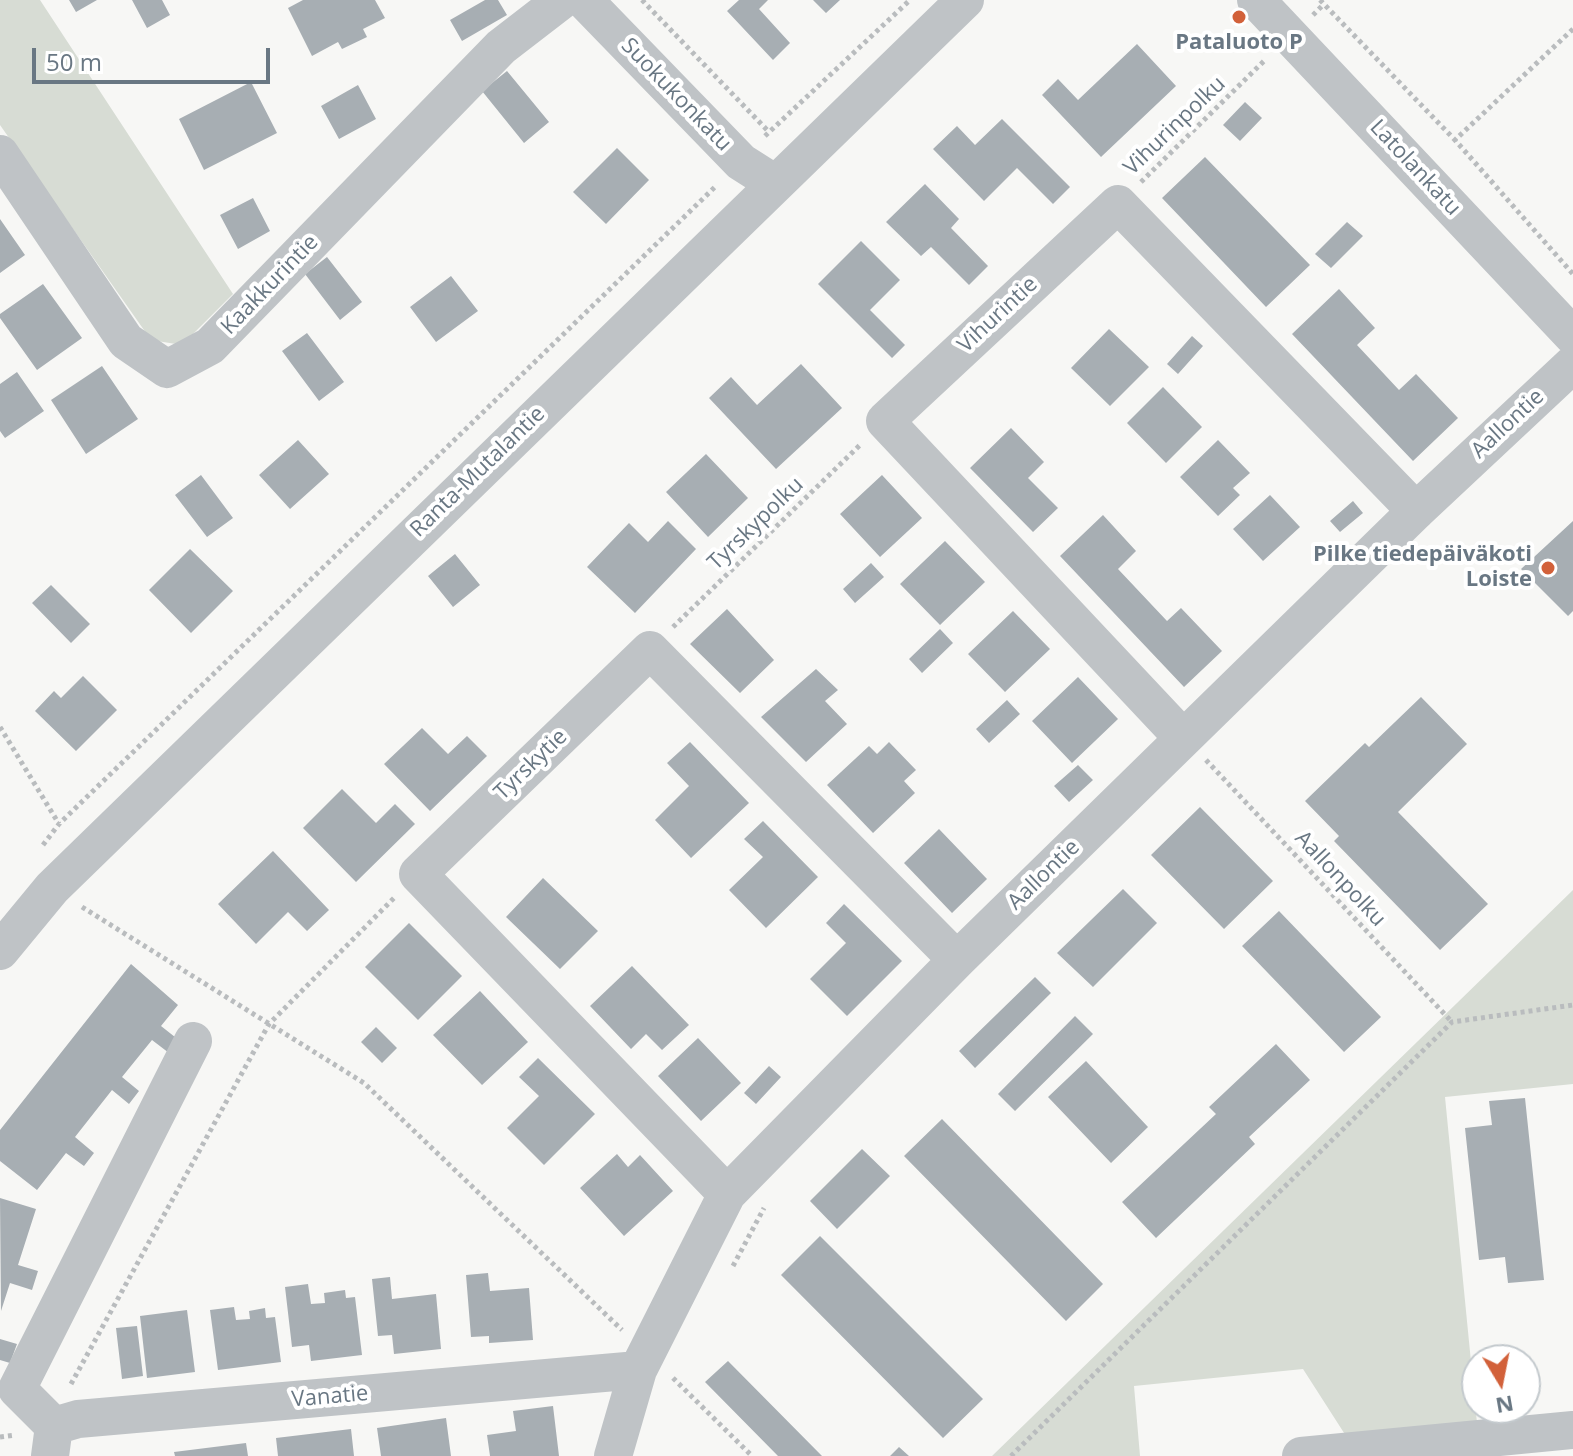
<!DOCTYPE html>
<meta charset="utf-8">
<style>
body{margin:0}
#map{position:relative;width:1573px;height:1456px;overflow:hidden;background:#f7f7f5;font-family:"Open Sans",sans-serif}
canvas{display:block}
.north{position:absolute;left:1461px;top:1344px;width:80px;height:80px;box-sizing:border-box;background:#fff;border:2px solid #c3c9cd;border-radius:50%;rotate:170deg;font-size:22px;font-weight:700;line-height:32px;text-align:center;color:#697783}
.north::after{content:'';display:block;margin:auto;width:28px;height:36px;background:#d2613a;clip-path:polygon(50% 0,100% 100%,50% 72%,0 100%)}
.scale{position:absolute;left:32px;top:48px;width:238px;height:36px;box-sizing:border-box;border:4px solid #697783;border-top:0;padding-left:10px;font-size:24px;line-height:28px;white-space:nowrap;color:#697783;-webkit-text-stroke:6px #fff;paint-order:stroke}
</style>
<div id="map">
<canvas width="1573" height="1456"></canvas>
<div class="north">N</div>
<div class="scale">50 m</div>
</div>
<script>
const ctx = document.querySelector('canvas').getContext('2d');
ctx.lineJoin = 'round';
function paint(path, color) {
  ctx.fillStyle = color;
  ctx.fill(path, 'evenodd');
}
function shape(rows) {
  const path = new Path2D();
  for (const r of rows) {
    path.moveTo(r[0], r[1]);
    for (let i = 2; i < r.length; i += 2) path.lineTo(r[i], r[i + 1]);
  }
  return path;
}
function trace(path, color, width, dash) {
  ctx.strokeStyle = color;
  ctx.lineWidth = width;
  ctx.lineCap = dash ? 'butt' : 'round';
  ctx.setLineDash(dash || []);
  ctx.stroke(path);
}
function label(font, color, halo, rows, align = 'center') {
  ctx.font = font + ' "Open Sans",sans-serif';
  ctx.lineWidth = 8;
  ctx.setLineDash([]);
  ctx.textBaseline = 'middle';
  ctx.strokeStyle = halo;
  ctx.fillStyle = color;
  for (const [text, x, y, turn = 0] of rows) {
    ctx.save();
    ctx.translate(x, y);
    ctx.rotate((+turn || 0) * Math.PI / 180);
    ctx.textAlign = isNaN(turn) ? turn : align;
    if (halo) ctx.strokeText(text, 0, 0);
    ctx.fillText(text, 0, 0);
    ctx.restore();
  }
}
const green = shape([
 [0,0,40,0,233,294,182,345,151,340,0,125],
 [1573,890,1573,1084,1445,1097,1477,1423,1346,1436,1303,1369,1134,1386,1140,1456,992,1456]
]);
const building = shape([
 [69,0,97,0,76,12],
 [132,0,162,0,170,15,147,28],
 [303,0,375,0,385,18,363,29,367,37,342,49,338,42,312,56,288,8],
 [485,0,498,0,507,15,462,41,450,20],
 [739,0,768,0,759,9,790,43,773,60,727,11],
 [813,0,840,0,826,13],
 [1137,44,1176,86,1101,157,1042,95,1058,79,1078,100],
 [507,71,549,122,524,143,482,91],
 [251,82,277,133,204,170,179,119],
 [358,85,376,119,339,139,321,106],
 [1245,102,1262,118,1240,141,1223,125],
 [1002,119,1070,187,1053,204,1017,168,984,201,933,149,957,126,975,145],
 [617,148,649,180,606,224,573,192],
 [1205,157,1310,265,1266,307,1162,198],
 [925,184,959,219,951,228,988,266,969,285,931,247,921,256,886,222],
 [253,198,270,231,238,249,220,215],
 [0,219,25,255,0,273],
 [1347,222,1363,236,1331,268,1315,254],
 [861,241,900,280,870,310,905,345,892,358,818,284],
 [327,257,362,302,340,320,305,274],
 [451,276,478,311,436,342,410,307],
 [43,284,82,338,37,370,0,318,0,314],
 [1339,289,1375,328,1357,345,1399,390,1416,374,1458,418,1413,461,1292,334],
 [1109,329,1149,367,1110,406,1071,368],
 [307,333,344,382,319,401,282,351],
 [1192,336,1203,346,1178,374,1167,364],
 [801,364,842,408,776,469,709,398,731,377,757,405],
 [102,366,138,419,86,454,51,400],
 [17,372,44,411,5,438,0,431,0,384],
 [1163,387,1202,427,1166,463,1127,423],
 [1011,428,1044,462,1028,478,1058,508,1033,532,970,468],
 [298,440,329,474,290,509,259,475],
 [1218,440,1250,473,1233,488,1240,495,1218,516,1180,477],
 [706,454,748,498,708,537,666,492],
 [201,475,233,518,207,537,175,495],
 [882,475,922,518,880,557,840,514],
 [1270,495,1300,527,1263,561,1233,529],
 [1353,501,1363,513,1340,532,1330,521],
 [1103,515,1136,551,1118,569,1167,621,1181,608,1222,651,1184,687,1060,556],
 [668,521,696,549,635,613,587,567,629,523,648,542],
 [1573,521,1573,611,1568,616,1521,569],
 [945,541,985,582,940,625,900,584],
 [190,549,233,591,191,633,149,590],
 [455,554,480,585,453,607,428,576],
 [871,563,884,577,855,603,843,589],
 [51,585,90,624,71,643,32,603],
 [727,609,774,660,740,693,690,644],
 [1013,611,1050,649,1005,692,968,654],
 [940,629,953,643,922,673,909,659],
 [816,669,838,690,825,701,847,724,806,762,761,717],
 [83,676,117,710,76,751,35,711,54,691,61,698],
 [1078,677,1118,719,1072,763,1032,721],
 [1421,697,1467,744,1398,812,1488,904,1440,950,1334,841,1339,836,1305,801,1365,743,1369,747],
 [1007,700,1020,714,989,743,976,729],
 [422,728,448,754,467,736,487,756,430,811,384,764],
 [690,742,749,803,691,858,655,820,689,786,667,763],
 [889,742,916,770,904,781,915,793,873,833,827,785,869,746,877,754],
 [1078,765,1093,780,1069,802,1054,786],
 [342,789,376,823,395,804,415,824,356,882,303,828],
 [1200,807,1273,881,1224,929,1151,855],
 [763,821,818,877,766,928,729,890,763,857,744,839],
 [939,829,987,879,952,913,904,863],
 [273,851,329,910,307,931,288,912,256,944,218,904],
 [543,878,598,931,560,969,506,917],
 [1123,889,1157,923,1093,987,1057,953],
 [844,904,902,961,847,1016,810,979,846,943,826,923],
 [1279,911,1381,1017,1344,1052,1242,946],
 [409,923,462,976,418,1020,365,967],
 [131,964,178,1005,161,1026,180,1041,169,1053,152,1040,122,1077,139,1091,129,1104,112,1090,75,1137,94,1153,84,1166,66,1153,37,1190,0,1161,0,1130],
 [632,966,689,1025,662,1050,646,1034,631,1049,590,1006],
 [1035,977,1051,993,975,1068,959,1051],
 [480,991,528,1042,482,1085,433,1035],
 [1075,1016,1093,1034,1015,1111,998,1094],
 [376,1027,397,1048,382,1063,361,1042],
 [698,1038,741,1083,701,1121,658,1076],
 [1276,1044,1310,1080,1249,1137,1255,1144,1156,1238,1122,1202,1216,1114,1209,1107],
 [538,1058,595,1114,544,1165,507,1128,539,1096,519,1077],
 [1086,1061,1148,1127,1111,1163,1048,1097],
 [769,1066,781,1077,756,1104,744,1093],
 [1525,1098,1544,1280,1508,1283,1505,1257,1479,1260,1465,1128,1492,1125,1489,1101],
 [942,1119,1103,1284,1066,1321,904,1156],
 [862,1149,890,1176,837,1229,810,1201],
 [617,1154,628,1167,640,1155,673,1191,624,1236,580,1188],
 [0,1198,36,1209,18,1265,38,1271,32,1290,10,1283,1,1311],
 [820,1236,983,1399,943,1438,781,1275],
 [488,1273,490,1291,529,1288,533,1340,489,1343,489,1336,471,1337,466,1275],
 [390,1277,392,1299,436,1294,441,1349,394,1354,392,1335,378,1336,372,1279],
 [308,1284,311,1304,325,1303,324,1293,345,1290,346,1298,355,1297,362,1355,311,1361,309,1345,292,1347,285,1287],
 [234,1307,236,1320,250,1319,249,1311,265,1308,266,1318,275,1317,281,1362,218,1370,210,1310],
 [187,1310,195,1372,147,1378,140,1316],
 [137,1326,143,1376,122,1379,116,1328],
 [0,1339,17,1344,10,1363,0,1360],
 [728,1361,822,1456,778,1456,705,1382],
 [553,1406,559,1456,490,1456,487,1435,516,1431,513,1411],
 [446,1418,451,1456,381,1456,377,1428],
 [351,1429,354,1456,278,1456,276,1438],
 [246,1443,248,1456,175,1456,174,1452],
 [899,1447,909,1456,890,1456]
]);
const path = shape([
 [642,0,769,132],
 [1320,0,1455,140],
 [1313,15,1324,4],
 [1573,29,1455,140,1573,274],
 [765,136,910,0],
 [1141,182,1265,60],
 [673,627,861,444],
 [0,727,59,824],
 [1206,760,1452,1022],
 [43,845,59,824,716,186],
 [82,907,364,1083,622,1330],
 [733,1266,764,1208],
 [673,1378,752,1456],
 [71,1384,269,1024,395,897],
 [0,1437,15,1435],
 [1011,1456,1452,1022,1573,1005]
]);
const minor = shape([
 [584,0,741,162,774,183],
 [1256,0,1573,336],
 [0,154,126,341,167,369,210,346,501,47,562,0],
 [1183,738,885,421,1118,204,1416,511],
 [0,951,52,888,965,0],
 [727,1194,418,874,650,650,957,960],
 [54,1426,17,1389,193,1041],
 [50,1456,54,1426,78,1419,638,1370],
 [613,1456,638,1370,727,1194,957,960,1416,511,1573,364],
 [1301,1456,1573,1430]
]);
const markers = [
 [1239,17,8,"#d2613a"],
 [1548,568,8,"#d2613a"]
];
const poiNames = [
 ["Pataluoto P",1239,43],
 ["Pilke tiedepäiväkoti",1532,555,"right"],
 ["Loiste",1532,580,"right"]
];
const streetNames = [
 ["Suokukonkatu",676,95,46],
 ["Vihurinpolku",1175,126,-44],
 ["Latolankatu",1415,168,47],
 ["Kaakkurintie",270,285,-46],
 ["Vihurintie",998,315,-43],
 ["Aallontie",1508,424,-43],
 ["Ranta-Mutalantie",478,472,-44],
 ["Tyrskypolku",756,524,-44],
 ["Tyrskytie",531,765,-44],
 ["Aallontie",1044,875,-44],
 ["Aallonpolku",1340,879,47],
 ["Vanatie",330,1397,-5]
];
paint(green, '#d7dcd4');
paint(building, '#a7aeb3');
trace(path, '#b9bcbe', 5, [4, 4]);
trace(minor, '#bfc3c6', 38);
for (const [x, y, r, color] of markers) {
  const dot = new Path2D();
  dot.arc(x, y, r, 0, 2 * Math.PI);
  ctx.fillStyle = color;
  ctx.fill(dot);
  trace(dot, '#fff', 3);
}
label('bold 22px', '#697783', '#fff', poiNames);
label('22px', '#697783', '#fff', streetNames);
</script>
